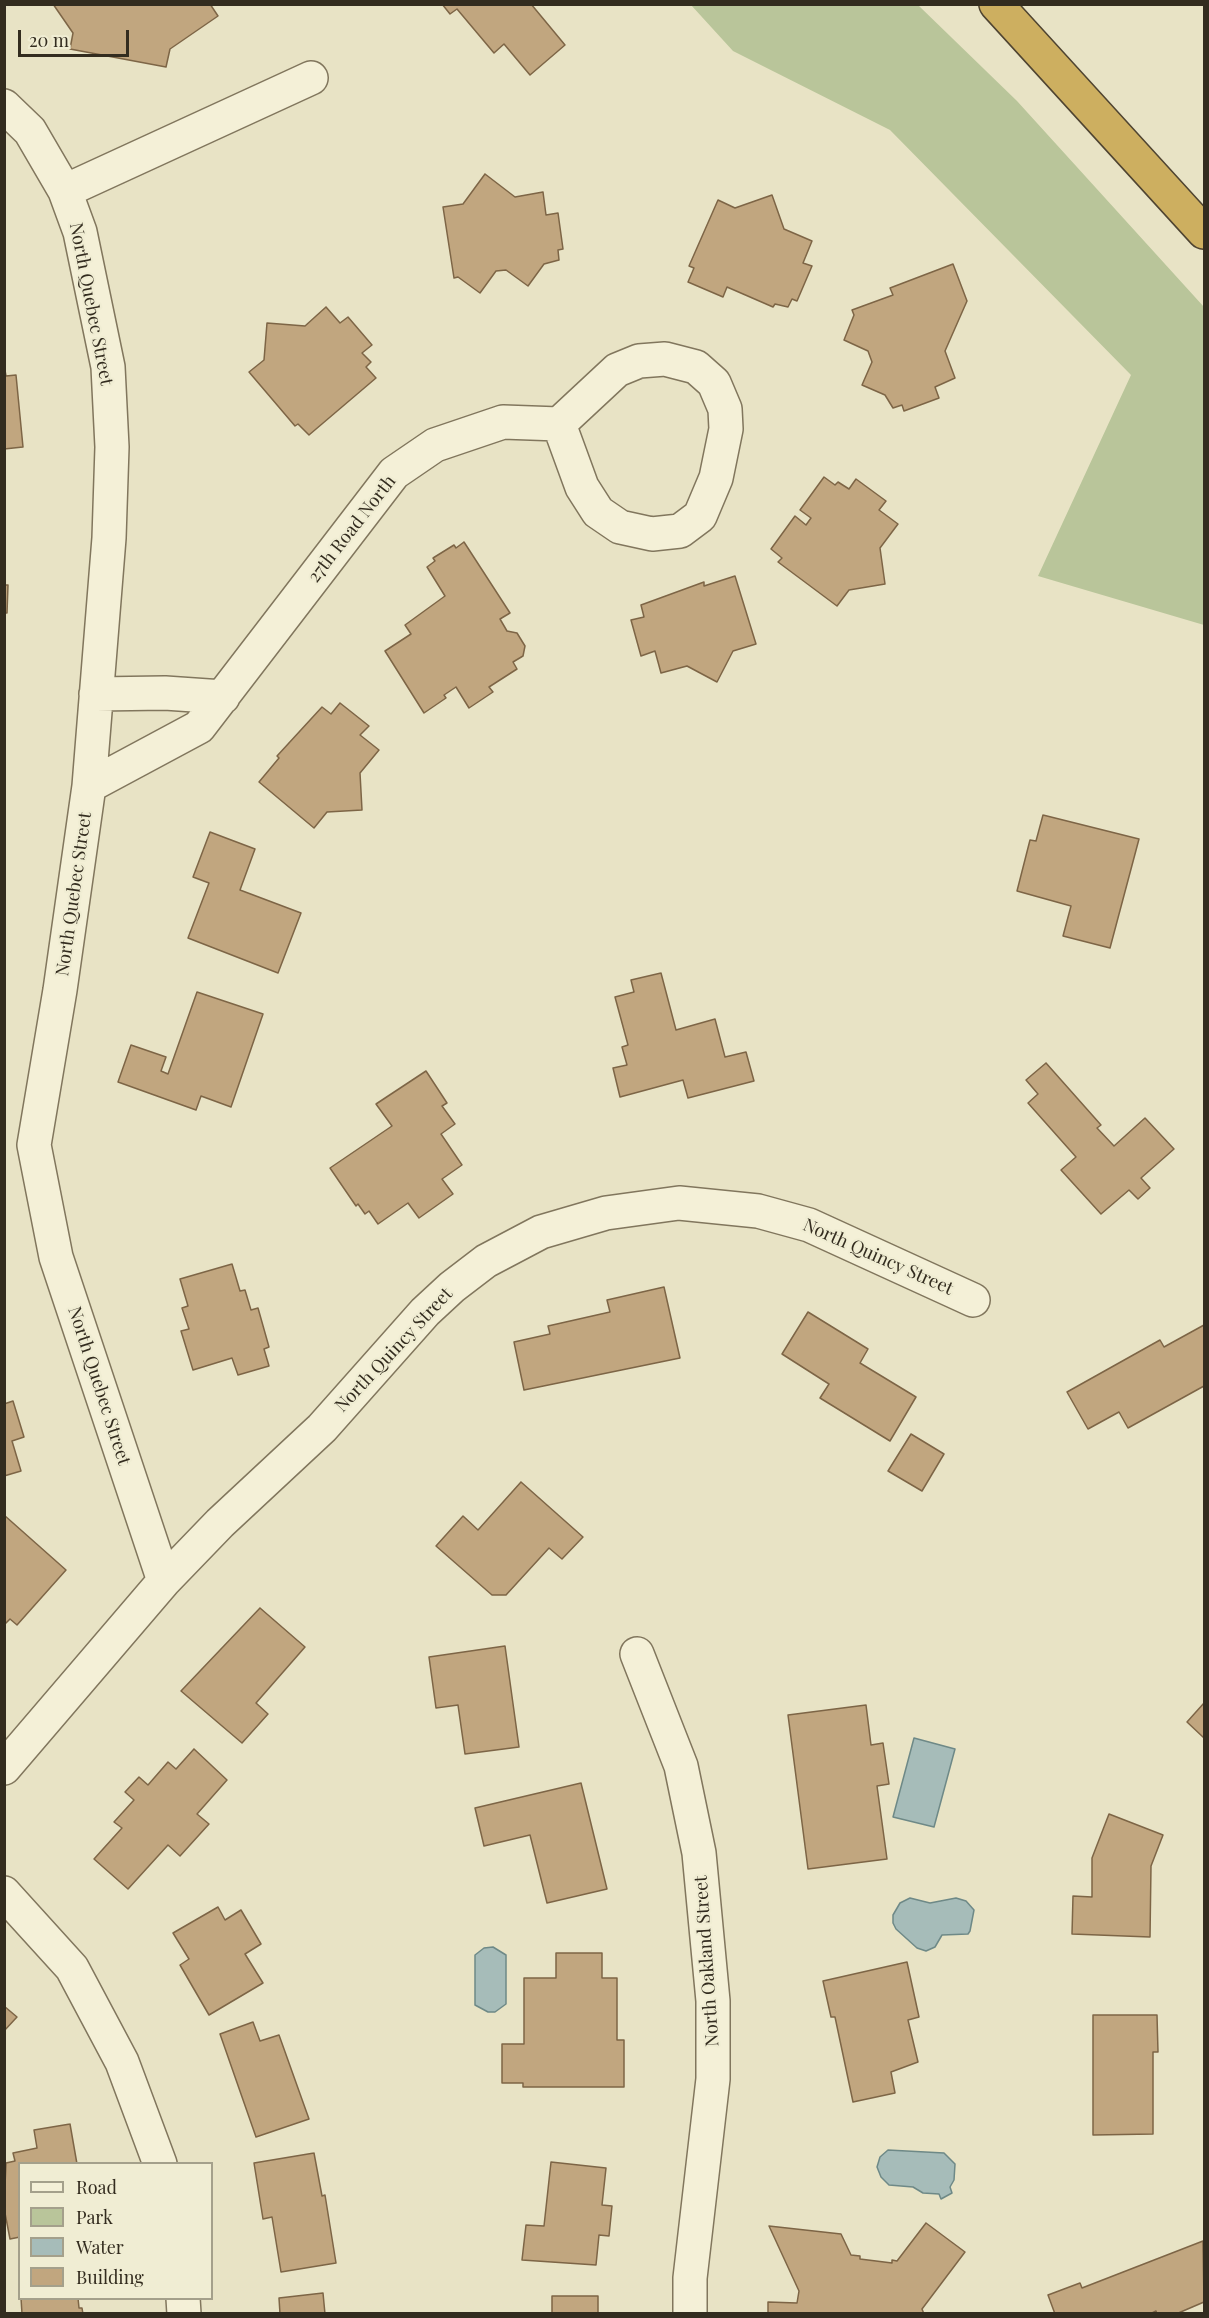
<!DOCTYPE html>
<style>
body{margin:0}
#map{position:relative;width:1209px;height:2318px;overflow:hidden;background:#e8e3c5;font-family:"Playfair Display",serif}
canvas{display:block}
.frame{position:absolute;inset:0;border:6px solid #332c1f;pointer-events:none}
.legend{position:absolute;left:18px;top:2162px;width:195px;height:138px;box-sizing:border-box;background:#f0edd3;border:2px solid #a4a08b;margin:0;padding:8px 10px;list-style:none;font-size:18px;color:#332c1f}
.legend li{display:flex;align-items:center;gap:12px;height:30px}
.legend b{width:30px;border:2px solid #a4a08b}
.scale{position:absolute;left:18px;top:30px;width:111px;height:27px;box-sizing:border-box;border:3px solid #332c1f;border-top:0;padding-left:8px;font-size:18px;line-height:21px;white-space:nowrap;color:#332c1f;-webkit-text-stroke:4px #f0edd3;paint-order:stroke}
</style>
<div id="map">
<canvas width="1209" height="2318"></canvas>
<div class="frame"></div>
<ul class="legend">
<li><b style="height:8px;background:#f4f0d7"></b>Road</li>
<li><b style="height:16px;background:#b9c59a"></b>Park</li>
<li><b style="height:16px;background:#a6bcb9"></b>Water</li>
<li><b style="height:16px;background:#c1a67f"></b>Building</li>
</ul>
<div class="scale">20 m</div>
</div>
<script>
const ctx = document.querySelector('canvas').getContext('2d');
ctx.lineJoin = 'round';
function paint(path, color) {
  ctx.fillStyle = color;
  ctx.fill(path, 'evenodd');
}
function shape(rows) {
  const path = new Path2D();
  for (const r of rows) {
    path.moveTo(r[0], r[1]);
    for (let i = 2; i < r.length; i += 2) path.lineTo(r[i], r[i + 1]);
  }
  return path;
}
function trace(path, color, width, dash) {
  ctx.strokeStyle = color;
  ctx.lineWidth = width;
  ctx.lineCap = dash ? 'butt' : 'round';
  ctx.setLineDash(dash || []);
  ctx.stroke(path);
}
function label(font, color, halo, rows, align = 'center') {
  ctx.font = font + ' "Playfair Display",serif';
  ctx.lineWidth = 4.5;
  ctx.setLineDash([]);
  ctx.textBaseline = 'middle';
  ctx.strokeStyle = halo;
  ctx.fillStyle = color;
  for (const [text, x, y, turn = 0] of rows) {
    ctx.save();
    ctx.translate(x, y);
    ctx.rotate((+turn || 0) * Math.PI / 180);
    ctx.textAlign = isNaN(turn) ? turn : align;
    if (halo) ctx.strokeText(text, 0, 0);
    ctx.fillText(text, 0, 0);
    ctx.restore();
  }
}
const green = shape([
 [691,5,918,5,1017,101,1204,307,1204,625,1038,576,1131,375,890,130,733,51]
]);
const water = shape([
 [914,1738,955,1749,934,1827,893,1817,914,1738],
 [910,1898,930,1903,956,1898,966,1901,974,1910,970,1931,968,1934,942,1935,935,1947,926,1951,917,1948,896,1929,893,1923,893,1915,900,1903,910,1898],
 [493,1947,506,1955,506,2004,495,2012,488,2012,475,2005,475,1955,484,1948,493,1947],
 [888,2150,944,2153,955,2164,954,2180,950,2187,952,2193,941,2199,939,2194,923,2193,913,2187,889,2185,881,2177,877,2167,880,2157,888,2150]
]);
const building = shape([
 [53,4,210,4,218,16,170,49,166,67,70,49,73,33,53,4],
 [442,4,531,4,565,45,530,75,504,44,494,53,457,9,450,14,442,4],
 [485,174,515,197,543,192,546,215,558,213,563,249,558,250,559,260,544,264,528,286,506,270,496,271,480,293,458,277,454,278,443,207,463,204,485,174],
 [772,195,784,229,812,241,803,263,812,266,797,301,792,299,788,307,775,304,773,307,727,287,723,297,688,282,694,268,689,266,718,200,735,208,772,195],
 [953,264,967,301,945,351,955,378,935,387,939,398,904,411,902,405,893,408,885,395,862,385,872,362,868,351,844,340,854,315,852,310,893,295,890,288,953,264],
 [326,307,340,323,348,317,372,345,362,353,371,362,366,367,376,378,309,435,298,424,295,426,249,372,264,360,267,323,305,326,326,307],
 [4,365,6,376,16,375,23,447,4,449,4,365],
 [824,477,835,485,838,482,849,489,856,479,886,501,879,510,898,524,880,548,885,584,849,590,837,606,778,562,782,558,771,549,795,516,806,525,811,518,800,510,824,477],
 [464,542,510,613,500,619,507,631,517,633,525,646,523,656,513,662,517,669,489,687,493,692,469,708,456,687,444,695,446,698,424,713,385,651,411,634,405,625,445,596,427,567,435,561,433,558,454,545,456,548,464,542],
 [735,576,756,644,733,651,717,682,687,666,661,673,655,651,641,656,631,620,644,617,641,605,704,582,704,586,735,576],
 [4,585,8,585,7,613,4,613,4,585],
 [340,703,369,726,360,735,379,750,360,773,362,810,327,812,314,828,259,782,279,758,277,756,322,707,331,714,340,703],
 [1043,815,1139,839,1110,948,1063,936,1071,906,1017,891,1030,840,1036,841,1043,815],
 [210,832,255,849,240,890,301,913,278,973,188,938,209,883,193,877,210,832],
 [661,973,676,1030,715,1019,725,1057,746,1052,754,1081,688,1098,683,1080,620,1097,613,1068,627,1065,622,1047,628,1045,615,997,634,992,631,980,661,973],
 [197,992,263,1014,231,1107,201,1096,196,1110,118,1082,131,1045,166,1057,161,1071,168,1074,197,992],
 [1046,1063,1101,1125,1097,1128,1114,1146,1145,1118,1174,1149,1141,1178,1150,1188,1138,1199,1129,1190,1101,1214,1061,1170,1076,1157,1028,1103,1038,1094,1026,1080,1046,1063],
 [426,1071,447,1103,442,1106,455,1124,441,1134,462,1165,442,1179,453,1194,419,1218,408,1203,378,1224,369,1211,365,1214,358,1204,356,1206,330,1168,392,1126,376,1104,426,1071],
 [232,1264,240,1291,245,1290,251,1310,258,1308,269,1347,264,1349,269,1366,238,1375,232,1358,193,1370,181,1331,189,1329,182,1308,188,1306,180,1279,232,1264],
 [664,1287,680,1358,524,1390,514,1342,550,1334,548,1326,610,1312,607,1300,664,1287],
 [808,1312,868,1349,860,1363,916,1397,890,1441,820,1398,829,1384,782,1354,808,1312],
 [1204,1325,1204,1386,1128,1428,1119,1412,1088,1429,1067,1392,1160,1340,1164,1347,1204,1325],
 [13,1401,24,1437,12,1441,21,1471,4,1476,4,1404,13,1401],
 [911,1434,944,1454,922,1491,888,1471,911,1434],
 [521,1482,583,1537,562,1559,549,1548,506,1595,492,1595,436,1546,463,1516,478,1530,521,1482],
 [4,1515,66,1570,17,1625,10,1619,4,1625,4,1515],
 [260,1608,305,1647,256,1703,268,1714,242,1743,181,1691,260,1608],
 [505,1646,519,1747,465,1754,458,1705,436,1708,429,1657,505,1646],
 [1204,1703,1204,1738,1187,1722,1204,1703],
 [866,1705,871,1745,883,1743,889,1784,877,1786,887,1859,808,1869,788,1715,866,1705],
 [194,1749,227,1780,197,1814,209,1824,180,1856,168,1845,128,1889,94,1859,122,1828,114,1822,134,1800,125,1792,139,1777,148,1785,168,1762,176,1769,194,1749],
 [581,1783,607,1889,547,1903,530,1835,484,1846,475,1808,581,1783],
 [1109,1814,1163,1835,1151,1866,1150,1937,1072,1934,1073,1896,1092,1897,1092,1858,1109,1814],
 [218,1907,225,1920,241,1910,261,1944,245,1954,263,1983,209,2015,180,1965,189,1959,173,1933,218,1907],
 [556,1953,602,1953,602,1978,617,1978,617,2040,624,2040,624,2087,523,2087,523,2083,502,2083,502,2044,524,2044,524,1978,556,1978,556,1953],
 [907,1962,919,2017,908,2020,918,2062,891,2072,895,2093,853,2102,835,2017,831,2017,823,1981,907,1962],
 [4,2006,17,2017,4,2031,4,2006],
 [1093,2015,1157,2015,1158,2052,1153,2052,1153,2134,1093,2135,1093,2015],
 [253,2022,260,2041,279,2035,309,2119,256,2137,220,2034,253,2022],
 [70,2124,77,2164,20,2164,20,2237,10,2239,4,2208,6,2163,15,2161,13,2153,37,2148,34,2130,70,2124],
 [314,2153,322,2196,325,2195,336,2263,281,2272,272,2217,263,2219,254,2163,314,2153],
 [551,2162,606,2168,602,2205,612,2206,609,2236,599,2235,596,2265,522,2260,526,2225,544,2226,551,2162],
 [926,2223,965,2252,922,2309,924,2314,768,2314,768,2302,797,2303,799,2291,769,2226,841,2234,851,2255,860,2256,860,2259,892,2263,892,2260,897,2261,926,2223],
 [1203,2241,1204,2302,1176,2314,1157,2314,1156,2311,1150,2314,1055,2314,1048,2295,1080,2283,1082,2288,1203,2241],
 [323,2293,325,2314,280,2314,279,2298,323,2293],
 [552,2296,598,2296,598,2314,552,2314,552,2296],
 [21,2298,78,2298,79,2308,82,2308,83,2314,22,2314,21,2298]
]);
const minor = shape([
 [4,106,30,131,65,191,80,232,108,367,112,447,109,538,89,786,60,990,34,1145,56,1257,164,1581],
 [65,191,311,78],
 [96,694,165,693,223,697],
 [89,786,199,727,394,473,435,445,503,422,559,424,582,487,598,512,620,527,652,534,680,531,700,516,716,478,726,429,725,409,714,383,696,367,665,359,639,361,617,370,559,424],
 [637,1654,681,1766,699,1853,713,2001,713,2079,690,2278,690,2314],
 [4,1768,164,1581,220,1523,322,1428,425,1312,452,1287,486,1261,541,1232,606,1213,679,1203,758,1211,809,1225,973,1300],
 [4,1893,72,1968,122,2062,160,2164],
 [183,2298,184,2314]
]);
const highway = shape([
 [996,4,1204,232]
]);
const streetNames = [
 ["North Quebec Street",91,304,79],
 ["27th Road North",352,529,-52],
 ["North Quebec Street",74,894,-82],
 ["North Quincy Street",878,1257,24],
 ["North Quincy Street",394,1350,-47],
 ["North Quebec Street",99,1386,72],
 ["North Oakland Street",707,1961,-94]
];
paint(green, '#b9c59a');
paint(water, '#a6bcb9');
trace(water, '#6e8987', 1.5);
paint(building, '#c1a67f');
trace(building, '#7d6546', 1.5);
trace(minor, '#81765d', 36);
trace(highway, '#4f4431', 36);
trace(minor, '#f4f0d7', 33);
trace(highway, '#cdaf60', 33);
label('18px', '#332c1f', '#f0edd3', streetNames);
</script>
